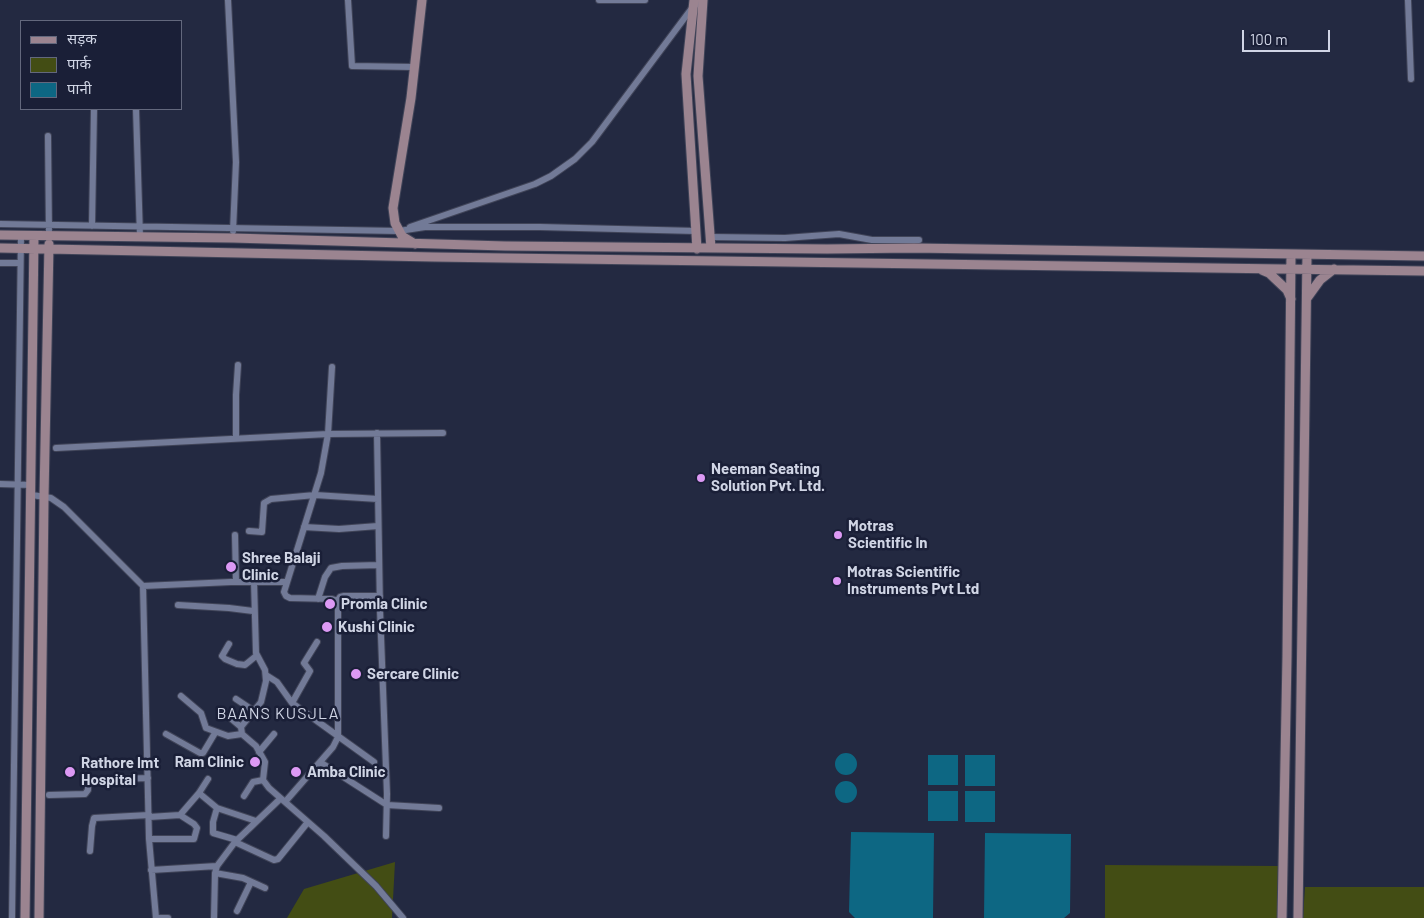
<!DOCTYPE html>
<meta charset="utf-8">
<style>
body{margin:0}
#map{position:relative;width:1424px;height:918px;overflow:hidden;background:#232941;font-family:Barlow,"Noto Sans Devanagari",sans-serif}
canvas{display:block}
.legend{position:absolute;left:20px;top:20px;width:162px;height:90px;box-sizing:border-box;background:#1a1f37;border:1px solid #63687d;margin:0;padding:6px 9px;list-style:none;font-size:15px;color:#d0d5e5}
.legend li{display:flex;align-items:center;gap:10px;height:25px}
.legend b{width:25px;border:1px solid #63687d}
.scale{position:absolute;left:1242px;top:30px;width:88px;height:22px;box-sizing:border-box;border:2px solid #d0d5e5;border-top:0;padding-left:6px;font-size:15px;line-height:18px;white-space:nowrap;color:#d0d5e5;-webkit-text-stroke:4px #1a1f37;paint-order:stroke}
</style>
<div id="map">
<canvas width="1424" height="918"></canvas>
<ul class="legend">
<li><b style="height:6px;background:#9b8490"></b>सड़क</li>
<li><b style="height:14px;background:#434d14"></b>पार्क</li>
<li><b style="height:14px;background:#0d6783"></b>पानी</li>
</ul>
<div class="scale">100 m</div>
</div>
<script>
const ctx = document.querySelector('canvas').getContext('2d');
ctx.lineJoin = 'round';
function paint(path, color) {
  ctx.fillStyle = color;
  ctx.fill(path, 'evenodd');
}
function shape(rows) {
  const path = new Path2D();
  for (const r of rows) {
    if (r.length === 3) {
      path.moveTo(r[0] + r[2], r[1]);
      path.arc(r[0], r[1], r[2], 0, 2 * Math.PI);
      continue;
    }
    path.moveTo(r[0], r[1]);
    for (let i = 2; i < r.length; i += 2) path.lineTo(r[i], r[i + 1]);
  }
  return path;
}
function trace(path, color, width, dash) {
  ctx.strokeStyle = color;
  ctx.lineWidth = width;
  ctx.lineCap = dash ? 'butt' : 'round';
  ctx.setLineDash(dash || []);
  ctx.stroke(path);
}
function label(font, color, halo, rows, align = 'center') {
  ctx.font = font + ' Barlow,sans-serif';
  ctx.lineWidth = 5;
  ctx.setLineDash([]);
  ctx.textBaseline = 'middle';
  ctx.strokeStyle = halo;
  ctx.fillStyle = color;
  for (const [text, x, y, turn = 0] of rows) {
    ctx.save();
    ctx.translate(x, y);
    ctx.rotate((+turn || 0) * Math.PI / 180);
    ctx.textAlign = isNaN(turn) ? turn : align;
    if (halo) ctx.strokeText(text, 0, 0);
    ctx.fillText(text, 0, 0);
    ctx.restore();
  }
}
const green = shape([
 [395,862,392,918,287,918,304,889],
 [1105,865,1279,866,1277,918,1105,918],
 [1305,887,1424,887,1424,918,1303,918]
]);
const water = shape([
 [846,764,11],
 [928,755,958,755,958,785,928,785],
 [965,755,995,755,995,786,965,786],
 [846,792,11],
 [928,791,958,791,958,821,928,821],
 [965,791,995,791,995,822,965,822],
 [851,832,934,833,933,918,855,918,849,912],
 [985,833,1071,834,1070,913,1064,918,984,918]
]);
const street = shape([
 [228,0,236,162,233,231],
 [348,0,352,66,414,67],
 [599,0,645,0],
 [1408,0,1411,79],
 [136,109,140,237],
 [48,136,49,236],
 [0,224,399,231,425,227,540,227,696,231],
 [92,226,94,109],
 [410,227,535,184,551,176,575,159,592,142,692,8,702,0],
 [710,237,785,238,839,234,872,240,919,240],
 [0,263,20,263],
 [377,433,380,610,387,794,386,836],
 [236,438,236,395,238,365],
 [56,448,328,434,443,433],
 [0,484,32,485],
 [32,495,51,498,64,507,143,586,231,582,287,582],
 [304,527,339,529,378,526],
 [249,531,262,532,264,503,271,499,315,495,378,499],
 [235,535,236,582],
 [254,581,256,653,265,670,266,681,261,702,241,727,242,734,256,746,265,762,263,780,269,788,324,836,376,886,403,918],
 [143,586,149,839,156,918],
 [318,599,325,577,331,568,342,566,379,565],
 [338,600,340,597,344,596,380,596],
 [178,605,229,608,253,611],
 [229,644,222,656,225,659,237,664,245,665,256,656],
 [266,675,277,682,292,703,374,762],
 [181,696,201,713,206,728,228,736,242,734],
 [236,699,254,711],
 [292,703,310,671,304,663,317,642],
 [228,716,241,727],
 [166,734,200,753,203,753,215,733],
 [259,752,274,734],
 [320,762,387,805,439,808],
 [199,793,217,808,256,821],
 [49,795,85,794,88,790,88,783,92,780,148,778],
 [244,796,253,782,263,780],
 [285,802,333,747,338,737,338,601,332,599,290,598,286,596,284,592,321,473,328,434,332,367],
 [217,808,213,822,213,833,237,840],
 [180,815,199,793,208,779],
 [149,817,180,815,194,824,197,828,194,839,149,839],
 [235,842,274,860,278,859,308,822],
 [90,851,92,826,94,818,149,815],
 [151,870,217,866],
 [215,873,243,878,265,888],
 [237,911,251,882],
 [12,918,21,235],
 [156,918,168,918],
 [214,918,215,873,217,866,235,842,280,799]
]);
const secondary = shape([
 [694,0,686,74,697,249],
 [703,0,698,76,711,248],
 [0,235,233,238,505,246,827,249,914,248,1424,256],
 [415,244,402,236,395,223,393,208,411,98,422,0],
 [0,248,434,257,1424,271],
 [1262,270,1269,273,1287,290,1291,299],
 [1307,298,1320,280,1334,269],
 [25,918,34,236],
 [39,918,44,497,49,244],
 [1282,918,1287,657,1291,255],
 [1298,918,1307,255]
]);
const markers = [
 [701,478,5,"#dc99f4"],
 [838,535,5,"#dc99f4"],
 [231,567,6,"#dc99f4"],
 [837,581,5,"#dc99f4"],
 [330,604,6,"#dc99f4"],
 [327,627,6,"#dc99f4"],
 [356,674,6,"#dc99f4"],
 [255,762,6,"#dc99f4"],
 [70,772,6,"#dc99f4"],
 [296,772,6,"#dc99f4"]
];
const poiNames = [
 ["Neeman Seating",711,469],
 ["Solution Pvt. Ltd.",711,486],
 ["Motras",848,526],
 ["Scientific In",848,543],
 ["Shree Balaji",242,558],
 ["Clinic",242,575],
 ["Motras Scientific",847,572],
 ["Instruments Pvt Ltd",847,589],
 ["Promla Clinic",341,604],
 ["Kushi Clinic",338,627],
 ["Sercare Clinic",367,674],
 ["Ram Clinic",244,762,"right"],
 ["Rathore Imt",81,763],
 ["Hospital",81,780],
 ["Amba Clinic",307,772]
];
const neighbourhoodNames = [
 ["BAANS KUSJLA",278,714]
];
paint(green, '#434d14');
paint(water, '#0d6783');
trace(street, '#404458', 8);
trace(secondary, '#404458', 11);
trace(street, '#727a97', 6);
trace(secondary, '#9b8490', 9);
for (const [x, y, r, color] of markers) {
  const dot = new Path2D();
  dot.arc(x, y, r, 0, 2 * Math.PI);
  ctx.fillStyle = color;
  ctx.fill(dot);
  trace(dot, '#1a1f37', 2);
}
label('bold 15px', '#d0d5e5', '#1a1f37', poiNames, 'left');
ctx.letterSpacing = '1px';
label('16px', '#d0d5e5', '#1a1f37', neighbourhoodNames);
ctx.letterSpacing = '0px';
</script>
